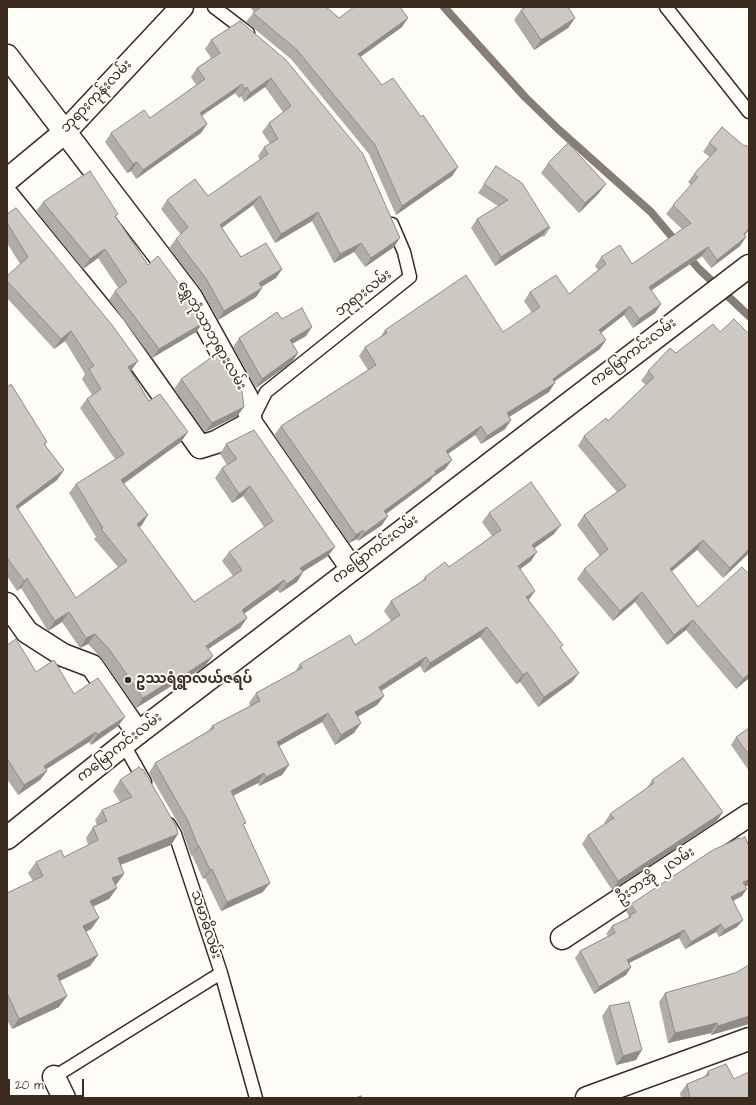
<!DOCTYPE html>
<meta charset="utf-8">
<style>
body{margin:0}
#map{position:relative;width:756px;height:1105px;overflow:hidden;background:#fdfcf7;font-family:"Architects Daughter",sans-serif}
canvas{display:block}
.frame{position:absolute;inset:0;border:8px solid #3b2a1e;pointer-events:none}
.scale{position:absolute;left:8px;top:1079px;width:76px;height:18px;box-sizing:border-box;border:2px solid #3b2a1e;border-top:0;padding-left:5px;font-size:12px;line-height:14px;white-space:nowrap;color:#3b2a1e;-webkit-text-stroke:3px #fdfcf7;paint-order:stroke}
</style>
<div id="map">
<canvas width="756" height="1105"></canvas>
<div class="frame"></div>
<div class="scale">20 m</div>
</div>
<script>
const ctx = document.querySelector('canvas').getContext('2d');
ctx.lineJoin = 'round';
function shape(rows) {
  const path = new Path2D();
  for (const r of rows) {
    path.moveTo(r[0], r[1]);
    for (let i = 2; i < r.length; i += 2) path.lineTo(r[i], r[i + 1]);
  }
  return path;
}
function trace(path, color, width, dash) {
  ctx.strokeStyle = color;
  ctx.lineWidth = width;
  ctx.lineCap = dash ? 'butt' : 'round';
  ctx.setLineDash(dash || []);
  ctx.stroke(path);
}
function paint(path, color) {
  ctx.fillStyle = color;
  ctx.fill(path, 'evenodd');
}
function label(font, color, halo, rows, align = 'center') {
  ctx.font = font + ' "Architects Daughter","Noto Sans Myanmar",sans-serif';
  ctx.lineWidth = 4;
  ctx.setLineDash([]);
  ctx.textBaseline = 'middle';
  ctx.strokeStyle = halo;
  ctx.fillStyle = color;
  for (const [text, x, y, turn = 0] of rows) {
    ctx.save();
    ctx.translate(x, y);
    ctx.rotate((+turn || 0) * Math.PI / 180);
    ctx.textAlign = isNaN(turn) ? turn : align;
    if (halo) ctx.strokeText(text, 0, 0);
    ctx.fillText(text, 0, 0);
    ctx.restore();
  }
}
const stream = shape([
 [444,7,525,97,558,129,651,212,678,244],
 [687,255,699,269,749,316]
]);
const lane = shape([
 [214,7,248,33],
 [666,7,749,112],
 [252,420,266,392,410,277,404,252,392,224],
 [124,745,145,782],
 [221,973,256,1098],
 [54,1077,221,973,175,834,169,824]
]);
const street = shape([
 [7,56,191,297,247,398,251,423,352,569],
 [7,180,65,132,182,7],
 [7,195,115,327,200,447,216,442,251,423],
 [7,604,27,632,63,655,92,666,138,733],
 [562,938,749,815],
 [54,1077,64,1098],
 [587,1098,749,1039]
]);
const secondary = shape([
 [7,838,138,733,749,266]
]);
const wall = shape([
 [250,7,326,7,339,18,402,27,360,57,382,85,421,117,458,167,452,176,396,215,369,154,291,59,246,22,254,12],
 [521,10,575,18,568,28,534,50,514,20],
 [240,21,394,247,365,267,354,252,334,263,312,221,275,243,253,205,222,228,241,257,282,269,276,278,261,287,262,288,256,297,218,320,201,289,169,248,176,239,181,235,161,209,167,200,208,196,260,160,258,156,264,147,270,144,262,132,269,123,283,112,265,87,244,102,241,96,239,98,235,93,202,116,207,124,201,133,136,179,131,171,127,173,105,142,111,133,150,118,196,85,191,77,197,68,211,58,205,49,211,40],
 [722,127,745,235,746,237,740,246,711,268,702,256,651,290,661,304,655,313,633,328,624,315,601,333,600,349,554,382,549,392,509,417,511,420,505,429,481,444,475,435,448,454,452,460,445,469,433,477,430,481,386,514,382,525,358,541,357,539,349,543,274,435,281,426,368,370,359,356,365,347,379,339,385,330,503,332,532,313,524,301,530,292,569,294,598,270,595,266,601,257,632,264,682,229,666,214,673,205,691,185,688,182,694,174,710,157,703,152,709,143],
 [548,163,599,193,579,213,541,173],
 [496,166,550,228,544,237,542,236,495,266,471,228,477,219,498,206,478,193],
 [43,202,116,217,148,265,203,323,196,332,152,358,109,300,115,291,119,289,98,258,83,269,36,211],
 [7,214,131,371,130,371,149,401,181,442,124,484,142,525,139,527,194,602,233,576,222,561,229,552,264,527,243,496,232,503,215,478,222,468,227,465,220,454,226,444,328,556,303,572,297,582,280,593,277,590,244,614,247,618,240,628,208,649,206,665,175,687,173,685,136,708,102,659,88,644,80,648,62,622,48,631,21,588,17,591,7,576,7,387,47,442,45,445,64,470,57,480,18,509,76,598,118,567,94,539,96,537,69,493,76,484,115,459,80,408,87,399,92,395,82,379,85,374,65,341,54,349,7,298,7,276,20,264,7,243],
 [282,319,306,336,292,344,298,353,292,362,256,388,233,347,239,338],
 [720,332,749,334,749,553,723,578,697,550,671,571,698,607,749,574,749,678,736,689,686,630,667,645,635,602,613,621,577,579,584,569,600,556,577,525,584,515,617,492,578,446,584,436,608,421,646,385,641,381,648,371,676,353],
 [181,379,244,407,237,416,205,432,174,389],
 [489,513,554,534,535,548,531,561,520,569,535,591,529,600,561,648,572,682,538,707,520,682,516,684,480,637,424,673,420,666,381,691,384,696,377,705,358,717,354,733,335,745,322,722,279,746,289,765,282,775,259,786,258,783,233,796,244,826,263,892,221,911,205,878,203,879,192,855,191,856,182,830,149,773,155,763,208,731,212,726,250,706,249,703,256,693,295,672,300,664,355,645,391,621,384,611,391,601,422,581,425,577,449,567,492,536,482,522],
 [7,645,36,672,74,694,118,726,91,745,89,742,46,769,47,771,40,780,18,795,7,779],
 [749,728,749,771,731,745,736,737],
 [120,780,178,834,171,845,120,865,124,874,115,885,117,888,109,899,93,906,99,918,91,929,86,932,98,955,90,966,60,981,59,1007,12,1029,7,1020,7,893,33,881,28,873,36,862,64,857,88,845,86,838,93,827,97,826,95,820,102,810,120,802,113,791],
 [652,780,723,812,716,822,612,890,582,844,588,835,605,824,604,823,610,814,647,788],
 [740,839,749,846,749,885,746,886,742,896,733,901,743,920,737,927,719,937,716,932,685,949,679,938,629,963,631,967,626,975,594,994,575,958,580,951,608,936,606,934,612,926,627,919,629,916,626,911,631,904],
 [735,973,749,1024,711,1035,711,1033,668,1043,659,1002,665,993],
 [609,1006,636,1060,616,1065,602,1016],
 [708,1071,734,1079,749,1098,681,1098,680,1093,687,1084,704,1077]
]);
const shadedWall = shape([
 [408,18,402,27,352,63,358,54],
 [575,18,568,28,534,50,541,40],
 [271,78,265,87,244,102,250,93],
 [242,84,235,93,193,121,200,113],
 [247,87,241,96,239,98,245,89],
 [207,124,201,133,136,179,143,170],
 [137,162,131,171,127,173,133,164],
 [458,167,452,176,396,215,402,206],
 [606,184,599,193,579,213,585,203],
 [260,196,253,205,213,234,220,225],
 [318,212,312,221,275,243,281,234],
 [548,227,542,236,495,266,501,257],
 [749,228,749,230,738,243,744,234],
 [746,237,740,246,711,268,717,260],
 [400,238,394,247,365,267,371,258],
 [361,243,354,252,334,263,340,254],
 [708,247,702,256,643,296,649,287],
 [105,249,98,258,83,269,90,259],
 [282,269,276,278,253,292,259,283],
 [262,288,256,297,218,320,224,311],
 [661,304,655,313,633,328,639,319],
 [630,306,624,315,593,339,599,330],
 [203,323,196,332,152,358,159,349],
 [312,327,306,336,283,349,290,340],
 [71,331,65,341,54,349,61,339],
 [606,340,600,349,546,387,553,379],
 [298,353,292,362,256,388,262,379],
 [138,361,131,371,121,377,128,367],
 [555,383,549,392,501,422,507,413],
 [244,407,237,416,205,432,212,423],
 [511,420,505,429,481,444,487,436],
 [481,426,475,435,439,460,446,451],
 [188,432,181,442,114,490,121,480],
 [452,460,445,469,433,477,430,481,378,520,384,511,435,471],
 [64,470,57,480,9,515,16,506],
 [250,486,243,496,232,503,239,494],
 [148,515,142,525,131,534,137,524],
 [388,516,382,525,358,541,364,533],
 [561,525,554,534,526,554,532,545],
 [363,530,357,539,349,543,356,535],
 [703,540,697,550,663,579,670,569],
 [335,547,328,556,294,577,300,568],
 [749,549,749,553,723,578,730,568],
 [537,552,531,561,511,576,518,566],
 [303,572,297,582,280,593,287,584],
 [27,578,21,588,17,591,24,581],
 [284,580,277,590,235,620,242,610],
 [535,591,528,600,526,597],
 [642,592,635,602,613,621,620,611],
 [69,612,62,622,48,631,55,621],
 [247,618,240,628,199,655,206,646],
 [693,620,686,630,667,645,674,635],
 [487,627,480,637,424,673,430,663],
 [95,634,88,644,80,648,86,638],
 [213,656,206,665,175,687,181,677],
 [426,657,420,666,372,697,379,687],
 [527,672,520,682,516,684,523,675],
 [579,673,572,682,538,707,544,697],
 [749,674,749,678,736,689,743,679],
 [180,675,173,685,136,708,143,698],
 [384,696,377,705,348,722,355,712],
 [328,713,322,722,270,751,277,742],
 [125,717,118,726,91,745,97,735],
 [361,723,354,733,335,745,341,735],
 [96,732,89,742,37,775,44,766],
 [289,765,282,775,259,786,266,777],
 [47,771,40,780,18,795,24,785],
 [264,773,258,783,224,800,231,791],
 [723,812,716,822,612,890,618,881],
 [178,834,171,845,110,869,118,858],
 [198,846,199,846,192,855,191,856],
 [212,869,205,878,203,879,210,870],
 [124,874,116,885,104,889,112,878],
 [749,880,749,885,738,889,743,882],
 [270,883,263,892,221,911,227,902],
 [117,888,109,899,82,912,90,901],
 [747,889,742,896,726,904,731,897],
 [99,918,91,929,76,937,83,926],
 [743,920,737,927,719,937,724,930],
 [721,924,716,932,685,949,691,942],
 [684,930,679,938,621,967,627,960],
 [98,955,90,966,49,986,57,975],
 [631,967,626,975,594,994,599,987],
 [67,996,59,1007,12,1029,19,1019],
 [749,1016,749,1024,711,1035,718,1026],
 [717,1023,711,1033,668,1043,675,1033],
 [642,1050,636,1060,616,1065,623,1056]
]);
const building = shape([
 [261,7,326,7,339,18,354,7,400,7,408,18,358,54,382,85,393,78,421,117,423,115,458,167,402,206,375,145,297,50,253,13,261,7],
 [526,7,568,7,575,18,541,40,521,10,526,7],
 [240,21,286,60,363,154,400,238,371,258,361,243,340,254,318,212,281,234,260,196,220,225,241,257,266,243,282,269,259,283,262,288,224,311,207,280,176,239,188,227,167,200,195,179,208,196,268,154,264,147,278,139,269,123,291,106,271,78,250,93,247,87,245,89,242,84,200,113,207,124,143,170,137,162,133,164,111,133,144,110,150,118,205,79,197,68,220,53,211,40,240,21],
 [722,127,744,146,746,145,749,149,749,228,744,234,746,237,717,260,708,247,649,287,661,304,639,319,630,306,599,330,606,340,553,379,555,383,507,413,511,420,487,436,481,426,446,451,452,460,435,471,436,473,384,511,388,516,364,533,363,530,356,535,281,426,376,365,365,347,387,333,385,330,466,275,503,332,540,307,530,292,556,275,569,294,606,264,601,257,620,245,632,264,691,223,673,205,698,177,694,174,717,149,709,143,722,127],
 [568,143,606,184,585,203,548,163,568,143],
 [496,166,522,183,550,228,548,227,501,257,477,219,508,200,484,184,496,166],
 [90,171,118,214,115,216,148,265,158,256,187,295,203,323,159,349,115,291,127,282,105,249,90,259,43,202,90,171],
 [16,208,112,325,138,361,128,367,149,401,160,394,188,432,121,480,148,515,137,524,194,602,242,570,229,552,273,521,250,486,239,494,222,468,237,459,226,444,254,430,335,547,300,568,303,572,287,584,284,580,242,610,247,618,206,646,213,656,181,677,180,675,143,698,109,649,95,634,86,638,69,612,55,621,27,578,24,581,8,559,7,559,7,387,11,384,47,442,44,444,64,470,16,506,76,598,127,561,101,529,103,528,76,484,124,454,87,399,101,389,89,369,94,366,71,331,61,339,7,281,7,276,28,257,7,223,7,214,16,208],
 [302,308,312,327,290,340,298,353,262,379,239,338,277,312,282,319,302,308],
 [734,319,749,334,749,549,730,568,703,540,670,569,698,607,742,567,749,574,749,674,743,679,693,620,674,635,642,592,620,611,584,569,608,549,584,515,626,486,584,436,606,418,608,421,654,377,648,371,670,348,676,353,713,324,720,332,734,319],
 [219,352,242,392,244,407,212,423,181,379,219,352],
 [531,482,561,525,532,545,537,552,518,566,535,591,526,597,563,645,560,647,579,673,544,697,527,672,523,675,487,627,430,663,426,657,379,687,384,696,355,712,361,723,341,735,328,713,277,742,289,765,266,777,264,773,231,791,246,823,243,824,270,883,227,902,212,869,210,870,199,846,198,846,188,821,155,763,214,728,212,726,260,701,256,693,302,668,300,664,350,635,355,645,400,615,391,601,426,579,425,577,445,562,449,567,501,530,489,513,531,482],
 [16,639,36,672,54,660,74,694,98,678,125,717,97,735,96,732,44,766,47,771,24,785,8,760,7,761,7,645,16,639],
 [749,728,749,755,736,737,749,728],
 [683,758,723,812,618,881,588,835,614,818,610,814,654,783,652,780,683,758],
 [139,767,142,770,143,769,176,826,178,834,118,858,124,874,112,878,117,888,90,901,99,918,83,926,98,955,57,975,67,996,19,1019,7,993,7,893,43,876,36,862,61,850,64,857,98,840,93,827,107,821,102,810,132,797,120,780,139,767],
 [745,837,749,846,749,880,743,882,747,889,731,897,743,920,724,930,721,924,691,942,684,930,627,960,631,967,599,987,580,951,615,933,612,926,631,917,630,915,636,912,631,904,713,850,739,838,740,839,745,837],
 [749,965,749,1016,718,1026,717,1023,675,1033,665,993,735,973,749,965],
 [629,1002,642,1050,623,1056,609,1006,629,1002],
 [726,1064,734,1079,749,1072,749,1098,690,1098,687,1084,709,1075,708,1071,726,1064],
 [361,1096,362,1098,355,1098,361,1096]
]);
const markers = [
 [128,680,4,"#3b2a1e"]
];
const streetNames = [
 ["ဘုရားကုန်းလမ်း",97,97,-46],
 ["ဘုရားလမ်း",364,294,-38],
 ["ရွှေဘုံသာဘုရားလမ်း",211,336,60],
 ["ကမြောကင်းလမ်း",634,353,-37],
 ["ကမြောကင်းလမ်း",376,550,-37],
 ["ကမြောကင်းလမ်း",120,748,-38],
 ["ဦးဘအို ၂လမ်း",656,876,-33],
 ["သမာဓိလမ်း",205,925,72]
];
const poiNames = [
 ["ဥဿရံရွာလယ်ဇရပ်",136,680]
];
trace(stream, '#887d74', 8);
trace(lane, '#3b2a1e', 15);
trace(street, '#3b2a1e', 25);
trace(secondary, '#3b2a1e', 25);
trace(lane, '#fdfcf7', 12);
trace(street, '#fdfcf7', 22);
trace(secondary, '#fdfcf7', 22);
paint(wall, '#b0aca7');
paint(shadedWall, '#908c88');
paint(building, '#cdc8c2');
trace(building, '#908c88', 1);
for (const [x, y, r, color] of markers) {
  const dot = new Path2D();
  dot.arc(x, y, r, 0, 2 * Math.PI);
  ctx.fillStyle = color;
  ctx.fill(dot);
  trace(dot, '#fdfcf7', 1.5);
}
label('14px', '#3b2a1e', '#fdfcf7', streetNames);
label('bold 14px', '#3b2a1e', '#fdfcf7', poiNames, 'left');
</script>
